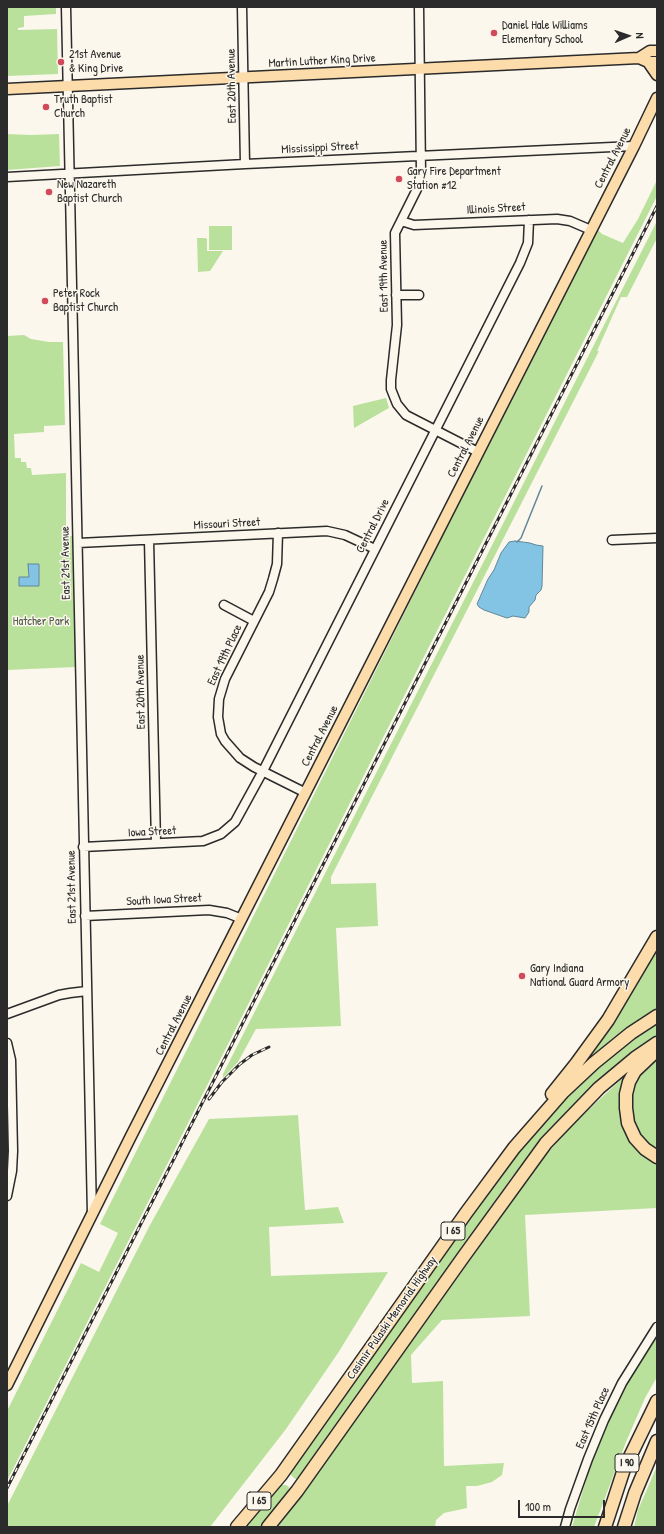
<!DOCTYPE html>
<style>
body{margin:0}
#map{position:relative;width:664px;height:1534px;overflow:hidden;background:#fbf7ec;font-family:"Patrick Hand",sans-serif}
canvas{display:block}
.frame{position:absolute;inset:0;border:8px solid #2b2b2b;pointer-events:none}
.north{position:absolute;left:608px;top:16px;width:40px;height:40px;-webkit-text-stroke:3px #fbf7ec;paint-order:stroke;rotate:88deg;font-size:11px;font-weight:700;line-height:16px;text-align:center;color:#2b2b2b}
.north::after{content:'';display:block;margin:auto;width:14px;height:18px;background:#2b2b2b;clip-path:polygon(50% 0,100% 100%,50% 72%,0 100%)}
.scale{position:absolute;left:518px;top:1500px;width:87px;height:18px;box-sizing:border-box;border:2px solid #2b2b2b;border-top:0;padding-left:5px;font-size:12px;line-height:14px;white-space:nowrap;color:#2b2b2b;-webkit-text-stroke:3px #fbf7ec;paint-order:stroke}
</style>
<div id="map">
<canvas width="664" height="1534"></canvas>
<div class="frame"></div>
<div class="north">N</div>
<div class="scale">100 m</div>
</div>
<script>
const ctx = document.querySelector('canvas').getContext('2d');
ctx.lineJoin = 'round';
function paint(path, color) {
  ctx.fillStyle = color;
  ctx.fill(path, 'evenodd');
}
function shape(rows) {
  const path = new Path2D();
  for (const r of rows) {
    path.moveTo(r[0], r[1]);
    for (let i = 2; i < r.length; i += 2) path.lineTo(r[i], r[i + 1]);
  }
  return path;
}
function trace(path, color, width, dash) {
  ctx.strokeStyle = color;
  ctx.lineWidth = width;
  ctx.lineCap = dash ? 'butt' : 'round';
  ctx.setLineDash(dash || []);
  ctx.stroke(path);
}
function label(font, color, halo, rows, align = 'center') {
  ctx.font = font + ' "Patrick Hand",sans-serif';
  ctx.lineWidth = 3;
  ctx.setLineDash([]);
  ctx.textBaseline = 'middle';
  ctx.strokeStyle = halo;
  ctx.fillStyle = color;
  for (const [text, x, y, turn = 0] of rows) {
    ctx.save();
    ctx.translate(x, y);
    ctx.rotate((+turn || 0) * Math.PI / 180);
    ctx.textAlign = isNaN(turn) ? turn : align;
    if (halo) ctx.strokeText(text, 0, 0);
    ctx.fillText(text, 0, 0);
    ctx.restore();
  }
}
const green = shape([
 [56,7,56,14,24,16,24,27,18,28,18,30,57,29,58,74,7,76,7,8],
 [7,134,31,135,59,134,60,166,7,170],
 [657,180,657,196,7,1481,7,1411,81,1263,99,1272,118,1233,100,1224,521,379,598,230,602,234,623,243,638,219],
 [657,221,657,238,627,297,621,297,597,351,599,351,331,877,331,884,376,883,378,926,336,928,341,1026,256,1029,238,1062,223,1078,223,1074],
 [209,226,232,226,232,250,209,250],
 [197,238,205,238,207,239,207,251,223,251,210,271,198,272],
 [24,335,31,339,49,342,63,342,65,425,44,426,44,432,14,434,15,458,21,458,21,462,26,462,27,468,31,468,32,475,66,473,66,536,73,536,76,667,7,670,7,336],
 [386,398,389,408,354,428,353,406],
 [657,946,657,1008,612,1040,577,1069],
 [657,1021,657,1037,623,1062,575,1104,541,1141,511,1178,301,1478,295,1479,291,1475,291,1471,523,1142,600,1062],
 [657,1057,657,1151,646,1142,638,1132,632,1120,631,1097,635,1085,641,1071],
 [630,1071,622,1105,654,1162,657,1163,657,1208,525,1215,530,1316,442,1320,411,1355,412,1383,443,1381,444,1466,504,1463,502,1475,492,1482,477,1486,466,1486,467,1508,444,1513,436,1520,435,1527,278,1527,310,1484,541,1161,570,1127],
 [298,1115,305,1210,338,1207,344,1223,269,1227,271,1276,388,1272,338,1353,286,1429,210,1527,7,1527,7,1506,150,1225,209,1119],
 [657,1335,657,1377,645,1398,626,1442,594,1527,572,1527,592,1460,607,1424,630,1379],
 [657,1466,657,1523,656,1527,634,1527,638,1510],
 [281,1485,286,1485,289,1487,288,1492,261,1527,245,1527]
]);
const water = shape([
 [515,541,530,543,536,545,543,546,542,586,541,590,536,595,535,600,529,607,529,612,525,618,513,616,507,618,504,617,484,610,479,607,477,604,488,579,494,570,501,553,509,542,515,541],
 [28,564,39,564,39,586,19,586,19,577,29,577,28,564]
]);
const stream = shape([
 [517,542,521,538,542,486]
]);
const minor = shape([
 [66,7,92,1214],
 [242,7,245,164],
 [419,7,421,173,417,189,395,233,397,325,391,380,391,389,397,404,406,415,478,452],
 [7,177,245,164,634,146],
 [401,221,414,225,557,219,570,221,591,230],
 [396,295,419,295],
 [278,533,277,564,273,579,269,592,225,679,219,699,218,717,221,734,225,741,240,758,254,767,306,793],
 [149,540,156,843],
 [612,540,657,538],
 [78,543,327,531,345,535,375,549],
 [224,605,254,621],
 [83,847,203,841,221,834,235,822,263,771,520,263,528,243,529,220],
 [85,916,209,910,227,913,242,919],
 [7,1014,59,995,70,993,87,991],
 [7,1043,11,1060,13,1151,12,1171,7,1196],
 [565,1527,570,1509,588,1459,604,1420,622,1383,657,1327]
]);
const major = shape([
 [639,58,650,51,657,51],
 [648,62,657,75],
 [7,89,639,58,648,62,657,62],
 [7,1385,130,1138,634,146,657,98]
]);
const highway = shape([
 [655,1052,635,1071,629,1082,626,1094,626,1108,628,1123,635,1138,645,1149,657,1157],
 [552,1094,576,1064,608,1020,657,937],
 [237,1527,281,1475,466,1213,514,1148,563,1092,594,1063,631,1033,657,1016],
 [268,1527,297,1491,464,1256,546,1143,599,1088,635,1058,657,1043],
 [605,1527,624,1469,657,1401],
 [624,1527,635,1493,657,1441]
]);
const rail = shape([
 [209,1099,222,1082,240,1064,252,1055,269,1047],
 [7,1488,657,206]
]);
const markers = [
 [494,33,4,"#d1495b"],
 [61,62,4,"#d1495b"],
 [46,107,4,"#d1495b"],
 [399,179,4,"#d1495b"],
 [49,192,4,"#d1495b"],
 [45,301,4,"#d1495b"],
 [522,976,4,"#d1495b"]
];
const shields = [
 [453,1231,24],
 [627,1463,24],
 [259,1501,24]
];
const shieldNames = [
 ["I 65",453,1231],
 ["I 90",627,1463],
 ["I 65",259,1501]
];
const poiNames = [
 ["Daniel Hale Williams",502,26],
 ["Elementary School",502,40],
 ["21st Avenue",69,55],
 ["& King Drive",69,69],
 ["Truth Baptist",54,100],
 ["Church",54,114],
 ["Gary Fire Department",407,172],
 ["Station #12",407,186],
 ["New Nazareth",57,185],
 ["Baptist Church",57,199],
 ["Peter Rock",53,294],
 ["Baptist Church",53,308],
 ["Gary Indiana",530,969],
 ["National Guard Armory",530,983]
];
const streetNames = [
 ["Martin Luther King Drive",322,61,-3],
 ["East 20th Avenue",232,86,-91],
 ["Mississippi Street",320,148,-3],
 ["Central Avenue",613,158,-63],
 ["Illinois Street",496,209,-3],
 ["East 19th Avenue",384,276,-91],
 ["Central Avenue",466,447,-63],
 ["Missouri Street",227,524,-3],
 ["Central Drive",373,526,-63],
 ["East 21st Avenue",66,563,-91],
 ["East 19th Place",225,655,-65],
 ["East 20th Avenue",141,692,-91],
 ["Central Avenue",320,736,-63],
 ["Iowa Street",152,832,-3],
 ["East 21st Avenue",72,887,-91],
 ["South Iowa Street",164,900,-3],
 ["Central Avenue",174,1025,-63],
 ["Casimir Pulaski Memorial Highway",392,1318,-55],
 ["East 15th Place",593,1418,-66]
];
const parkNames = [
 ["Hatcher Park",41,622]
];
paint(green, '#bae19c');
paint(water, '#83c4e4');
trace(water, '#60879a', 1);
trace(stream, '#60879a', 1.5);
trace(minor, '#2b2b2b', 11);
trace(major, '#2b2b2b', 13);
trace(highway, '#2b2b2b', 15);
trace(minor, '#fbf7ec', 8);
trace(major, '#fddcac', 10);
trace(highway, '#fddcac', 12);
trace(rail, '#2b2b2b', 3);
trace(rail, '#fbf7ec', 1.5, [4.5]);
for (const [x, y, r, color] of markers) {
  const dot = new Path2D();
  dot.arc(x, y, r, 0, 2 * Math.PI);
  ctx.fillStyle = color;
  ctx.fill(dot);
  trace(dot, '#fbf7ec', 1.5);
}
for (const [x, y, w] of shields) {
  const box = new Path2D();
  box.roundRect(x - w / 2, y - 9, w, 18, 3);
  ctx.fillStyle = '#fbf7ec';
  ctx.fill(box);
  trace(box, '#2b2b2b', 1);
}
label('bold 11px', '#2b2b2b', null, shieldNames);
label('12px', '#2b2b2b', '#fbf7ec', poiNames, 'left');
label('12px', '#2b2b2b', '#fbf7ec', streetNames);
label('12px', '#4f5847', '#fbf7ec', parkNames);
</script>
